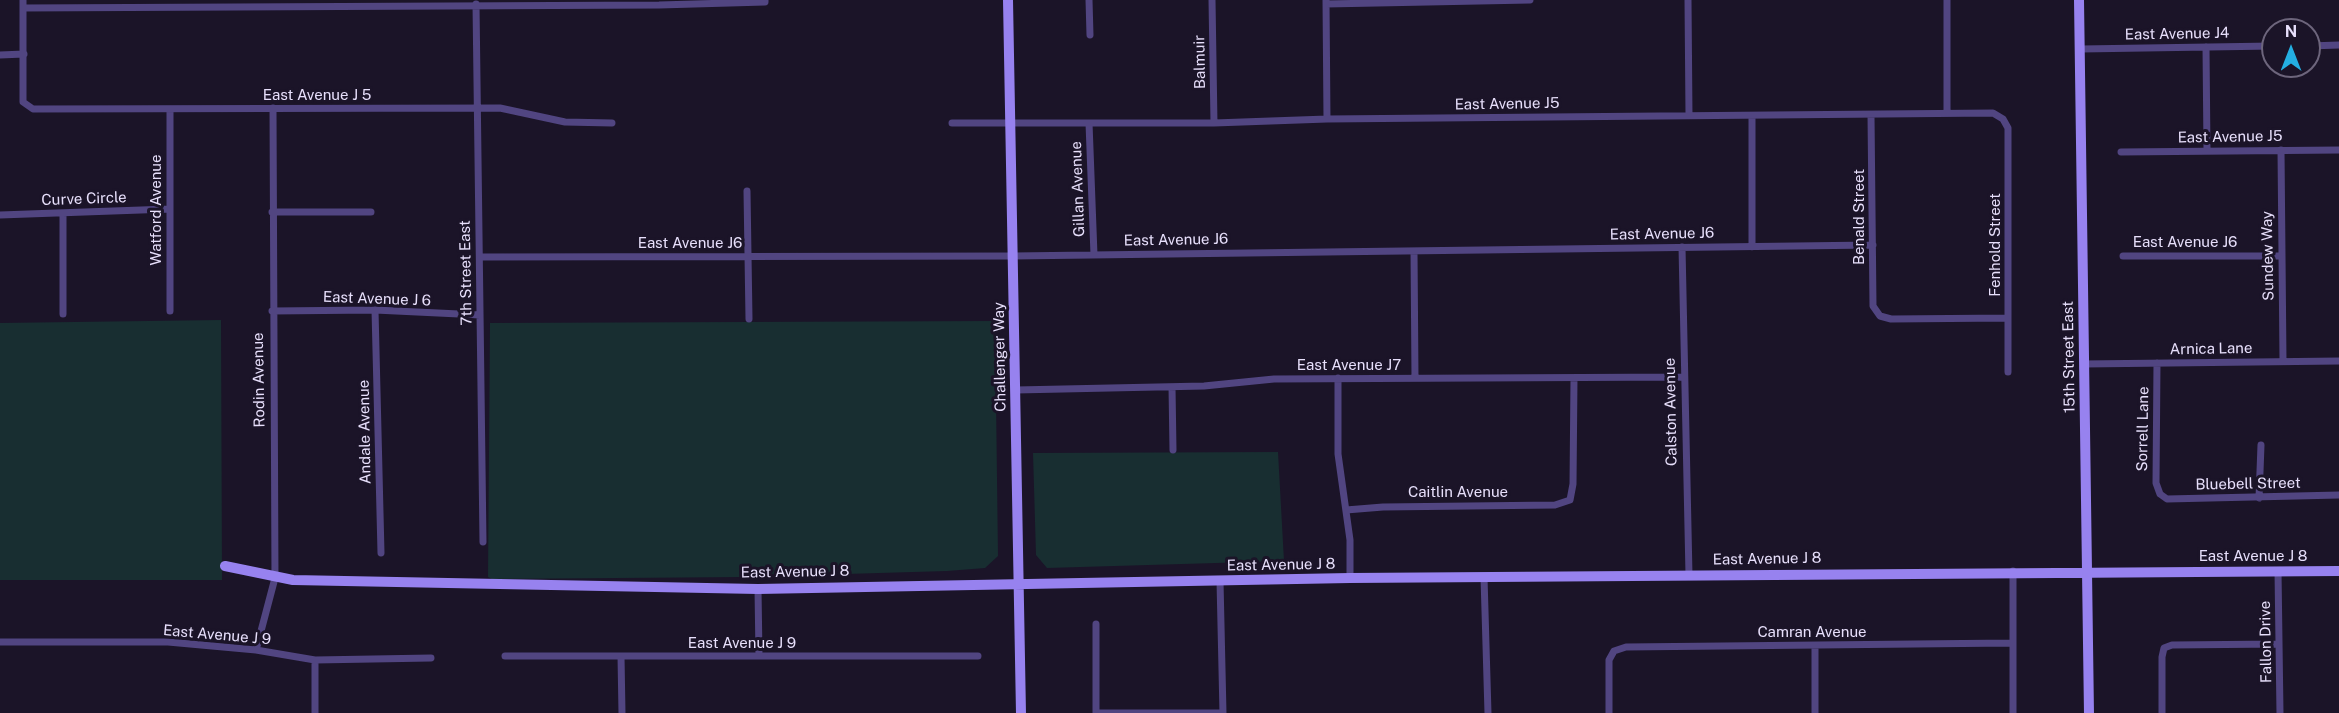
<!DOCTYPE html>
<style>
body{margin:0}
#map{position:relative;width:2339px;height:713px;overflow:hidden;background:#1b1428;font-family:"Public Sans",sans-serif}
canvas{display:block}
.north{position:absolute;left:2261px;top:18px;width:60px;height:60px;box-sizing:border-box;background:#1b1428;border:2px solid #6d657c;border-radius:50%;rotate:0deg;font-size:16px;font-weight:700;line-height:24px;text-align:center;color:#e7dffb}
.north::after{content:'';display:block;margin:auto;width:21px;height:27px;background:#24afe2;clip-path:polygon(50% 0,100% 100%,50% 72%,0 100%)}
</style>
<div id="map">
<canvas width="2339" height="713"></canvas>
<div class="north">N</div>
</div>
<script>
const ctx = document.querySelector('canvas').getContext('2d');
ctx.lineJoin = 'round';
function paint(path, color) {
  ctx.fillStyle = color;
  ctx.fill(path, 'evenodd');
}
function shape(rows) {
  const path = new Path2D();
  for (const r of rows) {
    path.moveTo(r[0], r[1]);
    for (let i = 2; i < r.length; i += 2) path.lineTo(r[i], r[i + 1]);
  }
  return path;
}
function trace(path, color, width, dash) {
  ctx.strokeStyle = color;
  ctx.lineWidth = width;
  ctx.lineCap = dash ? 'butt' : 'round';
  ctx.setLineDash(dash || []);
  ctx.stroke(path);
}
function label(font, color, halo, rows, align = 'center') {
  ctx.font = font + ' "Public Sans",sans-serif';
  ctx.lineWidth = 6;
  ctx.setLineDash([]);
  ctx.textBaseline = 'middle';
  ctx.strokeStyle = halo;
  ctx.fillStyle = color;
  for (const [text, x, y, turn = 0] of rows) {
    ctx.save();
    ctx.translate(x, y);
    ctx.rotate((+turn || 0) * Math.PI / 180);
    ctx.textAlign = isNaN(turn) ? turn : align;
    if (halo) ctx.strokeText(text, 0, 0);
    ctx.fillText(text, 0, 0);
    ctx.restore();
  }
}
const green = shape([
 [221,320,222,580,0,580,0,323],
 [995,321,998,556,985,568,947,571,744,577,492,579,488,577,490,323],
 [1278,452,1284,561,1047,568,1036,555,1033,453]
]);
const street = shape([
 [23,0,23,102,33,109,500,108,565,122,612,123],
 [1089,0,1090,35],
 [1212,0,1214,123],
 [1326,0,1327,119],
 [1688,0,1689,115],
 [476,4,483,542],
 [1326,4,1530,0],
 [23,8,659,5,765,2,765,0],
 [2309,46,2339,45],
 [2206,47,2207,151],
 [2081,49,2273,46],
 [0,55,24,54],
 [170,109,170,311],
 [1947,113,1947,0],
 [1871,115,1873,306,1880,316,1891,319,2008,318],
 [952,123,1214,123,1327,119,1993,113,2003,119,2008,128,2008,372],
 [1089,123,1094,255],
 [2281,150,2283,361],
 [2121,152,2339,150],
 [747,191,749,319],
 [272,212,371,212],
 [63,213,63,314],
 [0,215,169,209],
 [1682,247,1689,575],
 [1752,247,1752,116],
 [1414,251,1415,378],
 [2123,256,2282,256],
 [480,257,1013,256,1873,245],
 [375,310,381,553],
 [272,311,375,310,480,315],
 [2157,363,2156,483,2160,494,2167,499,2339,495],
 [2084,364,2339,361],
 [1338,378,1338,454,1350,540,1350,578],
 [1172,387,1173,450],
 [1016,390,1204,386,1274,379,1683,377],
 [2259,498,2261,445],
 [1346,510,1383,507,1555,505,1570,500,1573,484,1574,379],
 [2278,571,2280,713],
 [1484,577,1488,713],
 [1220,581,1223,713],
 [758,589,759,656],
 [1096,624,1096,713,1223,713],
 [0,642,168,642,256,650,315,660,431,658],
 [1815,646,1815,713],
 [256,650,275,578,273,108],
 [505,656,978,656],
 [621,656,622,713],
 [315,713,315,660],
 [1609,713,1609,660,1614,651,1626,647,2011,643],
 [2013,713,2013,571],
 [2162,713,2162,657,2164,648,2172,645,2279,644]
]);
const secondary = shape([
 [1008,0,1021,713],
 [2079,0,2089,713],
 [225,566,293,580,758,589,1350,578,2339,571]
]);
const streetNames = [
 ["East Avenue J4",2177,34,-1],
 ["Balmuir",1200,62,-91],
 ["East Avenue J 5",317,95],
 ["East Avenue J5",1507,104,-1],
 ["East Avenue J5",2230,137,-1],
 ["Gillan Avenue",1078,189,-92],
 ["Curve Circle",84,199,-2],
 ["Watford Avenue",156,210,-90],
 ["Benald Street",1859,217,-90],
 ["East Avenue J6",1662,234,-1],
 ["East Avenue J6",1176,240,-1],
 ["East Avenue J6",2185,242],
 ["East Avenue J6",690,243],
 ["Fenhold Street",1995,245,-90],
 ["Sundew Way",2268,256,-91],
 ["7th Street East",466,273,-91],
 ["East Avenue J 6",377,299,2],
 ["Arnica Lane",2211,349,-1],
 ["Challenger Way",1000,357,-91],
 ["15th Street East",2069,357,-91],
 ["East Avenue J7",1349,365],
 ["Rodin Avenue",259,380,-91],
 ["Calston Avenue",1671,412,-91],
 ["Sorrell Lane",2143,429,-89],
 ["Andale Avenue",365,432,-91],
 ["Bluebell Street",2248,484,-1],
 ["Caitlin Avenue",1458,492],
 ["East Avenue J 8",2253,556],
 ["East Avenue J 8",1767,559,-1],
 ["East Avenue J 8",1281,565,-1],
 ["East Avenue J 8",795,572,-1],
 ["Camran Avenue",1812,632],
 ["East Avenue J 9",217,635,5],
 ["Fallon Drive",2266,642,-91],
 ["East Avenue J 9",742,643]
];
paint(green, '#182e31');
trace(street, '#514581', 7);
trace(secondary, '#9782ef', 10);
label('15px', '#e7dffb', '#1b1428', streetNames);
</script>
